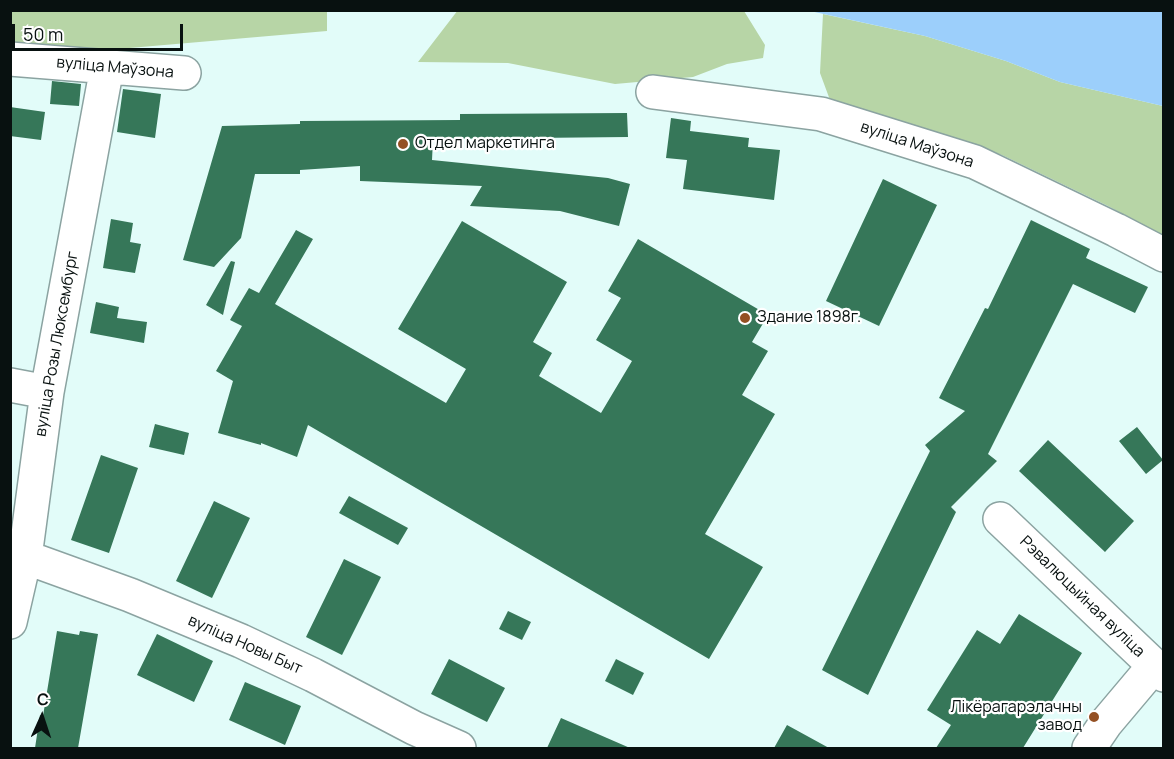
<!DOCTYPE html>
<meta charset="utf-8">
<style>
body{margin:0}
#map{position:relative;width:1174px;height:759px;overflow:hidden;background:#e2fcf9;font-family:Manrope,sans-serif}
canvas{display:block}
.frame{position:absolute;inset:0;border:12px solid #081110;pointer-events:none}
.north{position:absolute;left:12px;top:687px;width:60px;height:60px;-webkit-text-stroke:4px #fff;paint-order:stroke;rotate:3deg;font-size:16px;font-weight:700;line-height:24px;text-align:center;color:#081110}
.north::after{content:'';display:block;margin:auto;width:21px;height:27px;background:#081110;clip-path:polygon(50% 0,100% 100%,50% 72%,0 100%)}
.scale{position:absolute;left:12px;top:24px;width:171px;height:27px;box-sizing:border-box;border:3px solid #081110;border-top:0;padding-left:8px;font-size:18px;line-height:21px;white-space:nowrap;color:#081110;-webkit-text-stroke:4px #fff;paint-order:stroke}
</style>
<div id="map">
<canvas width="1174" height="759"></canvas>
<div class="frame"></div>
<div class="north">С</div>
<div class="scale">50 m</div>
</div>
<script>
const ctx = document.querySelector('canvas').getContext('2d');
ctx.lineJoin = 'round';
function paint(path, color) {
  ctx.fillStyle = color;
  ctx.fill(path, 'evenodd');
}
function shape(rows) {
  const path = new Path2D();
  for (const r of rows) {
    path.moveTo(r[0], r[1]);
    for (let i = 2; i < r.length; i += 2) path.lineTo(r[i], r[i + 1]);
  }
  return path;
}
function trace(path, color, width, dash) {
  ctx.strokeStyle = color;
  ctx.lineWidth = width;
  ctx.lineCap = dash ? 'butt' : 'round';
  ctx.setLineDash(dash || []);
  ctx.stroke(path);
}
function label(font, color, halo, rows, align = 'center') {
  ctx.font = font + ' Manrope,sans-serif';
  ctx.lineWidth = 4.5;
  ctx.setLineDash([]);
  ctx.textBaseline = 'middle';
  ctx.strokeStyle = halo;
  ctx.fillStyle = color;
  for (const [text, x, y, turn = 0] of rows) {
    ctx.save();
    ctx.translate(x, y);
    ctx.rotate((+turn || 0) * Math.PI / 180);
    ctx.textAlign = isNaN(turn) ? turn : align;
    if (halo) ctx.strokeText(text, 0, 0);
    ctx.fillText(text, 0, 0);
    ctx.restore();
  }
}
const green = shape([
 [458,10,744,11,765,45,763,58,727,64,693,77,615,84,508,63,418,62],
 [10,11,327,11,327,31,83,52,11,46],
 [823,14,925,36,1006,61,1060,82,1163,106,1163,235,1108,206,1002,155,915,129,830,100,820,73]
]);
const water = shape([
 [810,11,1163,11,1163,106,1060,82,1006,61,925,36]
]);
const building = shape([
 [52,81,81,84,79,106,50,104],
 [123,89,161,94,155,138,117,132],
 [10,107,45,112,41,140,10,136],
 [627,113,628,137,433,139,432,160,608,178,630,184,619,226,560,211,470,206,482,186,360,181,360,166,300,170,300,174,255,174,241,238,214,267,183,260,222,126,300,124,300,121,460,120,460,114],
 [671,118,691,121,690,131,749,138,748,147,780,150,774,200,683,189,687,160,666,158],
 [883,179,937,205,879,326,826,301],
 [111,219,133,223,130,242,141,244,135,273,103,268],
 [1031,220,1090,249,1086,258,1148,287,1135,313,1073,284,988,454,997,461,951,507,956,512,868,695,822,670,930,451,925,445,965,411,939,398,985,308,988,309],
 [462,221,567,282,533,342,552,353,539,376,601,413,632,361,596,340,621,298,608,291,638,239,768,315,752,342,768,351,742,395,775,414,705,534,763,567,709,659,308,425,297,457,261,443,261,445,218,433,233,381,216,371,242,326,230,320,249,288,259,293,296,230,313,239,275,304,446,403,466,369,398,329],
 [231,261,235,262,223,315,206,305],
 [96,302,119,307,117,318,147,322,144,343,90,333],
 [155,424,189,433,184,455,149,447],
 [1137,427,1163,460,1146,474,1119,441],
 [1048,440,1134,521,1105,552,1019,471],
 [101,455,138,468,109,553,71,540],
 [349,496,408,528,398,545,339,513],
 [214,501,250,518,212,598,176,581],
 [344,559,381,577,342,655,306,637],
 [508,611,531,622,522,640,499,629],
 [1019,614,1082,653,1023,748,936,748,951,725,927,710,977,630,1000,644],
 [57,631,79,635,80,631,98,634,78,748,35,748,40,715,43,716],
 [157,634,213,661,194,702,137,675],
 [449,659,505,688,487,722,431,694],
 [616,659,644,673,633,695,605,681],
 [245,682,301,706,285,745,229,720],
 [561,718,630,748,547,748],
 [787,725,829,748,774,748]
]);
const minor = shape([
 [10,59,184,73],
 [653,92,821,114,975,162,1116,230,1164,255],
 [10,385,47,392],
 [1000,519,1164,675],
 [10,554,25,557,130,595,241,641,313,675,414,728,459,748],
 [10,622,25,557,47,392,107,67],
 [1089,748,1106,723,1154,666]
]);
const markers = [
 [403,144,6,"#945023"],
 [745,318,6,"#945023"],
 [1094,717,6,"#945023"]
];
const streetNames = [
 ["вуліца Маўзона",115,68,5],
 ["вуліца Маўзона",917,145,18],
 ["вуліца Розы Люксембург",57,344,-80],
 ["Рэвалюцыйная вуліца",1082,597,44],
 ["вуліца Новы Быт",245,645,24]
];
const poiNames = [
 ["Отдел маркетинга",415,144],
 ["Здание 1898г.",757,318],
 ["Лікёрагарэлачны",1082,708,"right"],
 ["завод",1082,726,"right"]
];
paint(green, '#b7d5a6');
paint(water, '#9ccffb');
paint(building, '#367759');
trace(minor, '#8ba3a1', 36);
trace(minor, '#fff', 33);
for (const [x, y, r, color] of markers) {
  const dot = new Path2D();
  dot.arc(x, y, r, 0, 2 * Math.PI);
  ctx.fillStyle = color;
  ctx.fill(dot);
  trace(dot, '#fff', 2);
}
label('16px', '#081110', '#fff', streetNames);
label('16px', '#081110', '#fff', poiNames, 'left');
</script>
